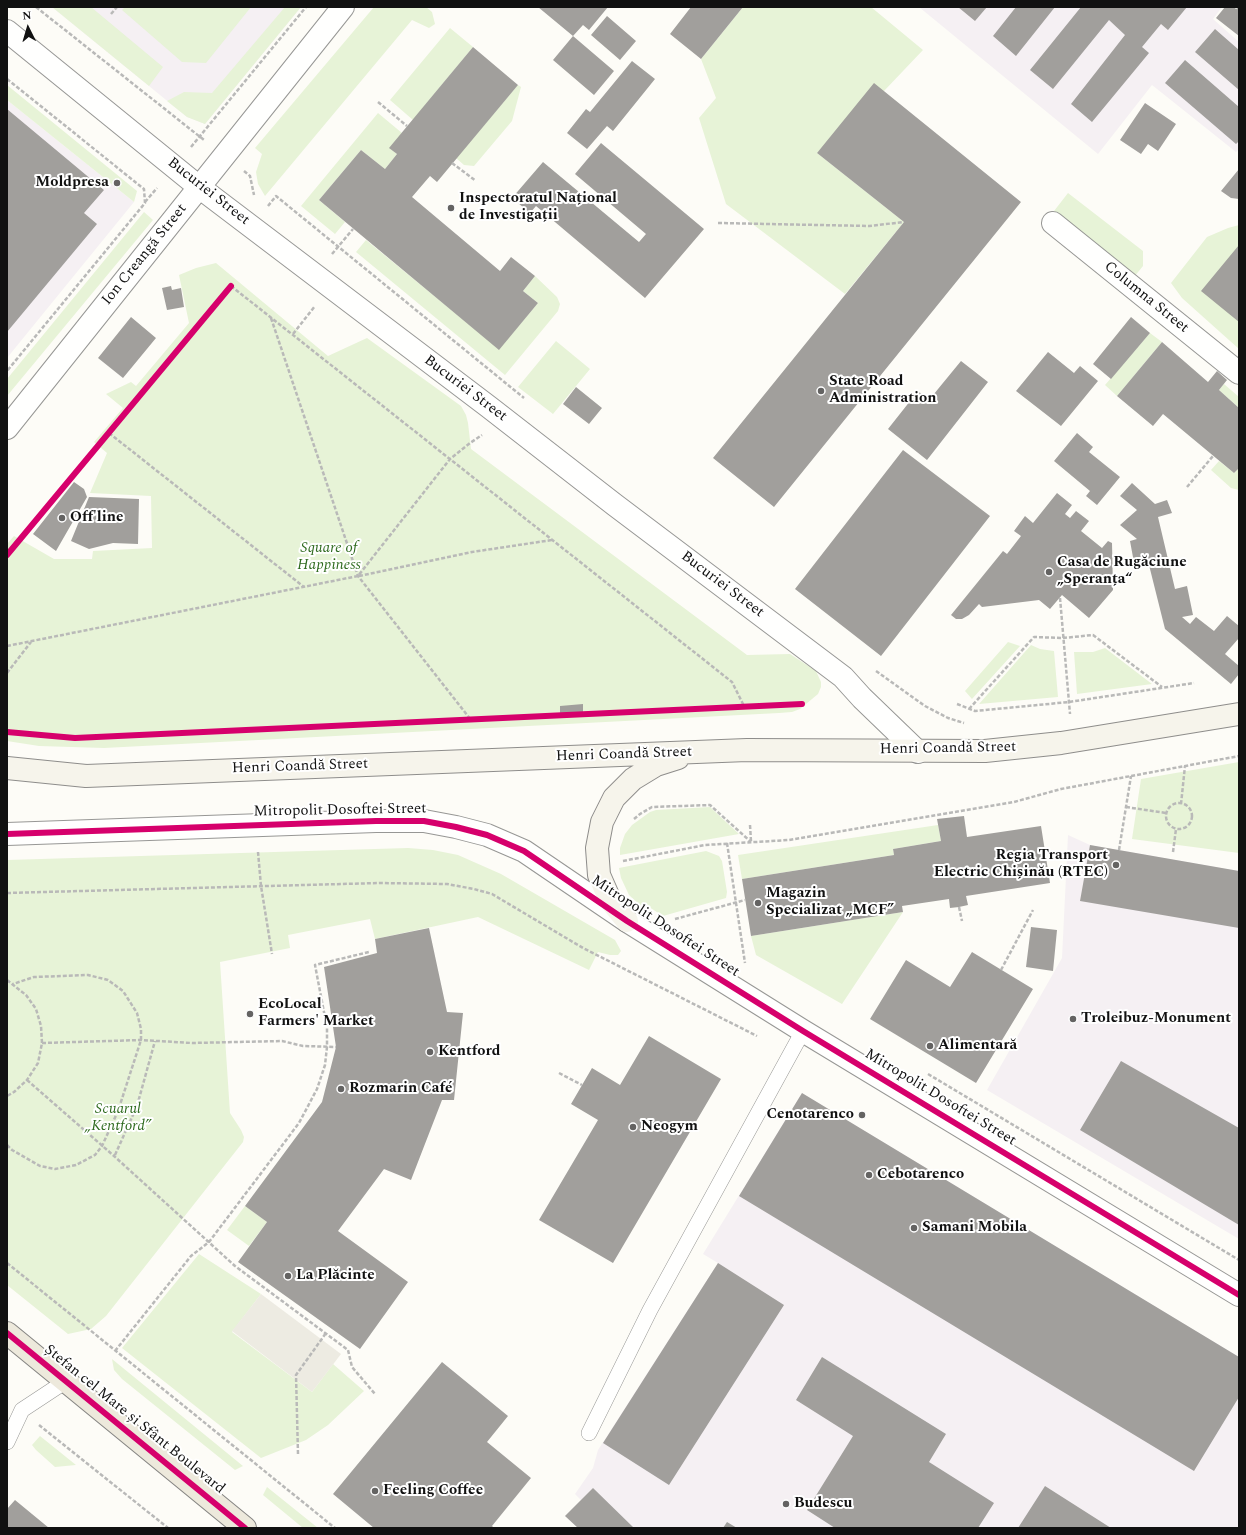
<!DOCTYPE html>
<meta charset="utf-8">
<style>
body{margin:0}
#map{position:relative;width:1246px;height:1535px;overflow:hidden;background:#fdfcf7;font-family:Spectral,serif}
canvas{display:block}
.frame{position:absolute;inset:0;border:8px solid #111;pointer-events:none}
.north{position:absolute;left:8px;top:8px;width:40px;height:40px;-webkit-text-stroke:3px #fff;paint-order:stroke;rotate:355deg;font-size:11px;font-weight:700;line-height:16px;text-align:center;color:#111}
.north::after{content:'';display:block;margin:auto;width:14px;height:18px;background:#111;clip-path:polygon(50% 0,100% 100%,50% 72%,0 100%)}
</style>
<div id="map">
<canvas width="1246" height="1535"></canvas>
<div class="frame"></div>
<div class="north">N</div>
</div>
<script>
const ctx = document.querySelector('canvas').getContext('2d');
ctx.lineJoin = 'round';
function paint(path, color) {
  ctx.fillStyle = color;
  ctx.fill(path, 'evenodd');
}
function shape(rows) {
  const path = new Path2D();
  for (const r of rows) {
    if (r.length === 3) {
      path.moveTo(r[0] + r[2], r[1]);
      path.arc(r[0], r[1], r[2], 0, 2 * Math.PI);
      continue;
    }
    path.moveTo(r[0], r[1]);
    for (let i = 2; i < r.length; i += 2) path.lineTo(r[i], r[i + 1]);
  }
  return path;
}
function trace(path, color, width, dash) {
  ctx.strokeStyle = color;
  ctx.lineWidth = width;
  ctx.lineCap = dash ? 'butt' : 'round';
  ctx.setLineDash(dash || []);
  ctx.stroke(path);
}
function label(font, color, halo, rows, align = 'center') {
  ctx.font = font + ' Spectral,serif';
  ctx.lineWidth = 4;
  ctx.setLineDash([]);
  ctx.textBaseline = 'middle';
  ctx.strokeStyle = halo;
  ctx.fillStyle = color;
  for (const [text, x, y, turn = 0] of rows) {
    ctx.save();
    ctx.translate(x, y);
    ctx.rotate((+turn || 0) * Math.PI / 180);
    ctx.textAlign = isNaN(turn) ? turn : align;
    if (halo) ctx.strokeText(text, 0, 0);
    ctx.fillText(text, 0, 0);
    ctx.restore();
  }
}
const industrial = shape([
 [52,7,301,7,205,124,187,117],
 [919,7,1222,7,1213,19,1239,42,1239,149,1236,152,1152,85,1098,154],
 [7,100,134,202,7,358],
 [1068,835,1090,845,1239,871,1239,1239,987,1090,1062,958],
 [802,1093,1239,1357,1239,1528,578,1528,565,1516,581,1500,575,1494,593,1468,598,1450,718,1263,703,1254]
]);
const green = shape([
 [52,7,91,7,163,67,149,86],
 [125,7,251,7,206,63,182,62,122,10],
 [285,7,301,7,205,124,187,117,167,101,184,92,212,93],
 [374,7,426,7,432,12,435,24,429,28,412,20,265,196,258,184,256,172,262,154,255,148],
 [743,7,871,7,923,50,884,91,817,153,904,222,845,294,726,204,699,118,716,98,701,59],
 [450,28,473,47,413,120,390,100],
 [7,85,137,191,134,202,7,100],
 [518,85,521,87,512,121,474,166,464,165,456,158],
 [378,113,402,133,390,148,397,154,385,169,361,150,319,200,345,222,335,234,301,206],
 [1068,193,1143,251,1143,266,1134,277,1054,211],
 [144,212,153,220,7,396,7,379],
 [1239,225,1239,349,1182,298,1171,283,1207,237,1228,228],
 [366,240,499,349,538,303,523,291,535,276,557,297,560,304,558,311,505,375,356,252],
 [216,263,328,356,367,338,461,406,466,415,468,423,471,449,747,655,790,654,816,671,821,682,821,687,818,694,800,709,792,712,779,713,104,748,39,746,7,741,7,544,14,536,54,559,92,559,93,551,152,548,151,496,90,493,107,453,94,442,123,408,106,394,131,382,136,386,189,323,179,275,196,268],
 [1150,333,1162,342,1117,396,1105,385],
 [556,341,590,369,553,414,518,387],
 [1224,384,1239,397,1239,408,1219,390],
 [1219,461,1234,473,1239,468,1239,490,1231,488,1211,470],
 [1008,642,1020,646,972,699,965,691],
 [1031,645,1040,649,1054,651,1058,697,979,704],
 [1105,648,1152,684,1077,694,1074,652,1093,652],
 [1239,762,1239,853,1132,839,1141,779],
 [710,807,739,834,620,855,620,848,625,834,632,825,650,812,656,810],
 [938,825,941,841,893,849,894,855,742,879,738,855],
 [408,848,433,850,458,855,501,874,615,940,621,951,618,955,610,955,598,952,589,970,478,917,375,939,370,919,288,935,290,948,220,962,230,1113,241,1130,244,1137,243,1142,106,1316,91,1329,68,1334,7,1285,7,860],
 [706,851,719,856,722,861,727,892,726,898,663,916,646,905,641,906,629,895,621,878,619,868],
 [903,912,842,1004,756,955,751,936],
 [245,1206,267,1222,249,1246,227,1230],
 [199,1254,261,1294,232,1332,312,1392,333,1364,364,1391,328,1425,306,1440,261,1458,122,1348],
 [112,1359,243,1466,235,1470,122,1379,114,1370],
 [40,1436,76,1465,55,1467,36,1450,32,1445],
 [267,1487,318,1528,303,1528,263,1495]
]);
const plaza = shape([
 [261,1294,341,1354,312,1392,232,1331]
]);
const building = shape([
 [538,7,608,7,589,30,583,25,573,36],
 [691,7,743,7,701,59,670,34],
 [958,7,987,7,975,21],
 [1016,7,1055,7,1016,56,993,36],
 [1081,7,1187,7,1168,30,1161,24,1142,47,1149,53,1092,122,1071,104,1125,35,1109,20,1053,89,1030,70],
 [1225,7,1234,7,1236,9,1239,7,1239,36,1216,18],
 [607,16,636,41,620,60,591,35],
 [1215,29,1239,50,1239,90,1195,52],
 [573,36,614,71,594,95,553,60],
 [473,47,518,85,437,182,430,176,412,197,500,271,511,257,535,276,523,291,538,303,499,350,319,200,361,150,385,169,397,154,389,148],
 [1185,60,1239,107,1239,141,1236,144,1165,83],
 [632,61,655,79,613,131,607,126,587,149,567,133,586,109,590,112],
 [874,83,1021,202,774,507,713,458,904,222,817,153],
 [1145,103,1176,124,1158,151,1148,144,1141,154,1120,140],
 [7,109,104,190,84,213,97,224,7,332],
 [601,143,704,229,645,298,536,206,530,213,512,198,543,162,639,242,646,234,575,174],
 [1239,169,1239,199,1231,198,1221,191],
 [1239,245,1239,322,1201,291],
 [171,286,172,290,181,288,184,307,167,310,162,288],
 [131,317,156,338,123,378,98,358],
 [1131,317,1150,333,1111,379,1093,364],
 [1162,342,1208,382,1217,371,1227,380,1219,390,1239,408,1239,468,1234,473,1163,414,1153,426,1117,396],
 [1048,352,1074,373,1080,366,1098,381,1061,426,1016,391],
 [961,361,988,382,927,460,888,429,918,391,929,400],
 [576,387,602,408,589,424,563,404],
 [1077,433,1093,447,1089,452,1120,477,1097,505,1086,496,1090,491,1054,461],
 [903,450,990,516,881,656,795,589],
 [74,482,84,489,87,497,56,551,33,534],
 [1132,483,1155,504,1167,500,1172,513,1158,517,1175,589,1187,586,1193,615,1182,617,1190,624,1196,617,1214,631,1227,616,1239,626,1239,638,1225,654,1239,666,1239,674,1231,684,1165,629,1149,565,1135,568,1130,541,1137,539,1120,525,1137,510,1120,496],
 [1057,493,1072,505,1065,514,1070,518,1076,511,1089,521,1081,531,1102,548,1108,541,1112,543,1113,590,1089,618,1062,595,1050,609,1039,600,982,607,979,604,969,615,962,619,956,619,951,615,1003,551,1007,554,1021,536,1014,531,1025,516,1033,523],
 [89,497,139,499,138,544,113,543,89,549,71,541],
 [583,704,583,712,560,714,560,706],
 [964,816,967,837,1041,826,1050,883,966,896,968,905,959,907,950,908,949,899,902,906,903,912,751,936,742,879,894,855,893,849,941,841,937,819],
 [1090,845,1239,871,1239,928,1080,901],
 [1031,927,1057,930,1053,971,1026,967],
 [429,928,447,1012,463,1013,454,1100,442,1100,411,1180,384,1169,338,1231,408,1282,360,1349,238,1262,267,1222,245,1206,322,1102,336,1047,324,967,377,953,375,939],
 [972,952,1033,989,976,1083,870,1019,906,960,950,987],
 [649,1036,721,1079,613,1263,539,1220,598,1120,571,1104,592,1068,620,1085],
 [1121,1061,1239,1128,1239,1225,1080,1130],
 [802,1093,1239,1357,1239,1397,1194,1471,739,1196],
 [718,1263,784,1305,669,1485,603,1443],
 [822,1357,946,1434,929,1462,994,1503,978,1528,835,1528,807,1510,853,1436,796,1400],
 [442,1362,508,1416,487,1442,531,1478,492,1526,494,1528,374,1528,333,1494],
 [1045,1486,1111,1528,1018,1528],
 [593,1488,634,1528,578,1528,565,1516],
 [15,1500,49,1528,7,1528,7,1509],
 [727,1522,737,1528,723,1528]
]);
const path = shape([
 [36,7,204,140],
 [111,14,117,7],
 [7,79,144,189,145,203,7,371],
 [378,102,407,126],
 [191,147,306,7],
 [452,163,476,181],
 [244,171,250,176,254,195],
 [145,202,157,188],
 [268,206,276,196,524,398],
 [718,223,869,226,904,222],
 [332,254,353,229],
 [231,286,732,682,745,708],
 [271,318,358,576,471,720],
 [293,334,315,306],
 [109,433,304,587],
 [1187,487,1213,456],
 [359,576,472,552,552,540],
 [1060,598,1070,714],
 [7,646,358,576,450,459,470,443,482,435],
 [876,671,925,706,948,718,964,723],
 [7,673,31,642],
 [957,704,975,711,1069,702,1194,683],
 [969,709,1034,637,1063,638,1093,635,1162,687],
 [1179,816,13],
 [1181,804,1185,766],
 [1126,807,1166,813],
 [634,819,640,814,652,807,710,805,751,842],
 [750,825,751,841],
 [727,843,745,963],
 [1119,850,1131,776],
 [258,852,261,886,272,954],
 [1173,852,1176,829],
 [623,861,705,845,789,840,1014,802,1061,789,1239,756],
 [7,893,379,883,447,884,474,889,492,894,583,948,757,1036],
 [959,907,962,921],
 [675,919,745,900],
 [1001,970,1033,910],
 [7,980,26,995,36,1009,41,1026,42,1043,38,1063,27,1080,14,1092,7,1096],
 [42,1043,141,1040,192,1043,282,1041,303,1046,336,1047],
 [559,1073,582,1085],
 [928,1074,1239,1260],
 [27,1080,114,1156,235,1266,348,1350,352,1367,375,1394],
 [7,1145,12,1150,40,1166,55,1169,76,1165,95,1155,102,1146,118,1111,141,1040,141,1029,137,1013,123,991,108,980,88,975,34,977,13,984],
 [115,1155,137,1106,155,1041],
 [7,1263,335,1528],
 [115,1351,191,1256,209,1242,299,1123,317,1089,325,1065,327,1047,327,1028,315,965,369,952],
 [39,1425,168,1528],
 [298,1454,296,1375,326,1333]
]);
const service = shape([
 [589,1433,650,1310,803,1031],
 [7,1442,22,1410,66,1381]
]);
const minor = shape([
 [7,31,199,187,489,407,615,505,843,677,862,698,918,752],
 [1053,223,1239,373],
 [7,428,343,7],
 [7,834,376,821,424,821,456,827,487,835,524,851,627,921,803,1031,1239,1295]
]);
const secondary = shape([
 [7,768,86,776,747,750,985,751,1061,743,1239,714],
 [627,921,610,900,599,875,597,848,602,822,614,798,633,779,656,765,678,758]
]);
const primary = shape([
 [7,1333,245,1528]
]);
const cycleway = shape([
 [7,555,231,286],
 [7,732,75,738,802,704],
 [7,834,376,821,424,821,456,827,487,835,524,851,627,921,803,1031,1239,1295],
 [7,1333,245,1528]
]);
const markers = [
 [117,183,4,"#646362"],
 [451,208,4,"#646362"],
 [821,391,4,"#646362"],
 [62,518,4,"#646362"],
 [1049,572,4,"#646362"],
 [1116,865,4,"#646362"],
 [758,903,4,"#646362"],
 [250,1014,4,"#646362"],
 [1073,1019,4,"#646362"],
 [930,1046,4,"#646362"],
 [430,1052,4,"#646362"],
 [341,1089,4,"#646362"],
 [862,1115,4,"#646362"],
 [633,1127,4,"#646362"],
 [869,1175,4,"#646362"],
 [914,1228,4,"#646362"],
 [288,1276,4,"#646362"],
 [375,1491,4,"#646362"],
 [786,1504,4,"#646362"]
];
const poiNames = [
 ["Moldpresa",109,183,"right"],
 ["Inspectoratul Național",459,199],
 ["de Investigații",459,216],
 ["State Road",829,382],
 ["Administration",829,399],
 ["Off'line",70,518],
 ["Casa de Rugăciune",1057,563],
 ["„Speranța“",1057,580],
 ["Regia Transport",1108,856,"right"],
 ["Electric Chișinău (RTEC)",1108,873,"right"],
 ["Magazin",766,894],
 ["Specializat „MCF”",766,911],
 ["EcoLocal",258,1005],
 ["Farmers' Market",258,1022],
 ["Troleibuz-Monument",1081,1019],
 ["Alimentară",938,1046],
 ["Kentford",438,1052],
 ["Rozmarin Café",349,1089],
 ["Cenotarenco",854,1115,"right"],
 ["Neogym",641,1127],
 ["Cebotarenco",877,1175],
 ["Samani Mobila",922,1228],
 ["La Plăcinte",296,1276],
 ["Feeling Coffee",383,1491],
 ["Budescu",794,1504]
];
const streetNames = [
 ["Bucuriei Street",208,192,38],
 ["Ion Creangă Street",145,255,-51],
 ["Columna Street",1146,298,39],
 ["Bucuriei Street",465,389,37],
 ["Bucuriei Street",722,585,37],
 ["Henri Coandă Street",948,749,-1],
 ["Henri Coandă Street",624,755,-2],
 ["Henri Coandă Street",300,767,-2],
 ["Mitropolit Dosoftei Street",340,811,-1],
 ["Mitropolit Dosoftei Street",665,927,33],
 ["Mitropolit Dosoftei Street",940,1098,31],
 ["Ștefan cel Mare și Sfânt Boulevard",134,1420,39]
];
const parkNames = [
 ["Square of",329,549],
 ["Happiness",329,566],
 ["Scuarul",118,1110],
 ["„Kentford”",118,1127]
];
paint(industrial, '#f5f0f3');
paint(green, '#e7f3d7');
paint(plaza, '#edebe2');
paint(building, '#a19f9c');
trace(service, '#979795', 16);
trace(minor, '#979795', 24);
trace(secondary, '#8e8d8b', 24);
trace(primary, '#858482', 24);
trace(path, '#b9b9b8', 2.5, [4, 2]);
trace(service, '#fffffe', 15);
trace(minor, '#fffffe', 22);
trace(secondary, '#f6f4eb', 22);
trace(primary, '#ede9dc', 22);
trace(cycleway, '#d6006c', 6);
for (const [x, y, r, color] of markers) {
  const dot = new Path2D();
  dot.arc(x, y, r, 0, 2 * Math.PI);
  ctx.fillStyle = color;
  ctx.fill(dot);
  trace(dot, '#fff', 1.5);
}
label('bold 15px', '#111', '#fff', poiNames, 'left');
label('15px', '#111', '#fff', streetNames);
label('italic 15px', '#2f6b1f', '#fff', parkNames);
</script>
